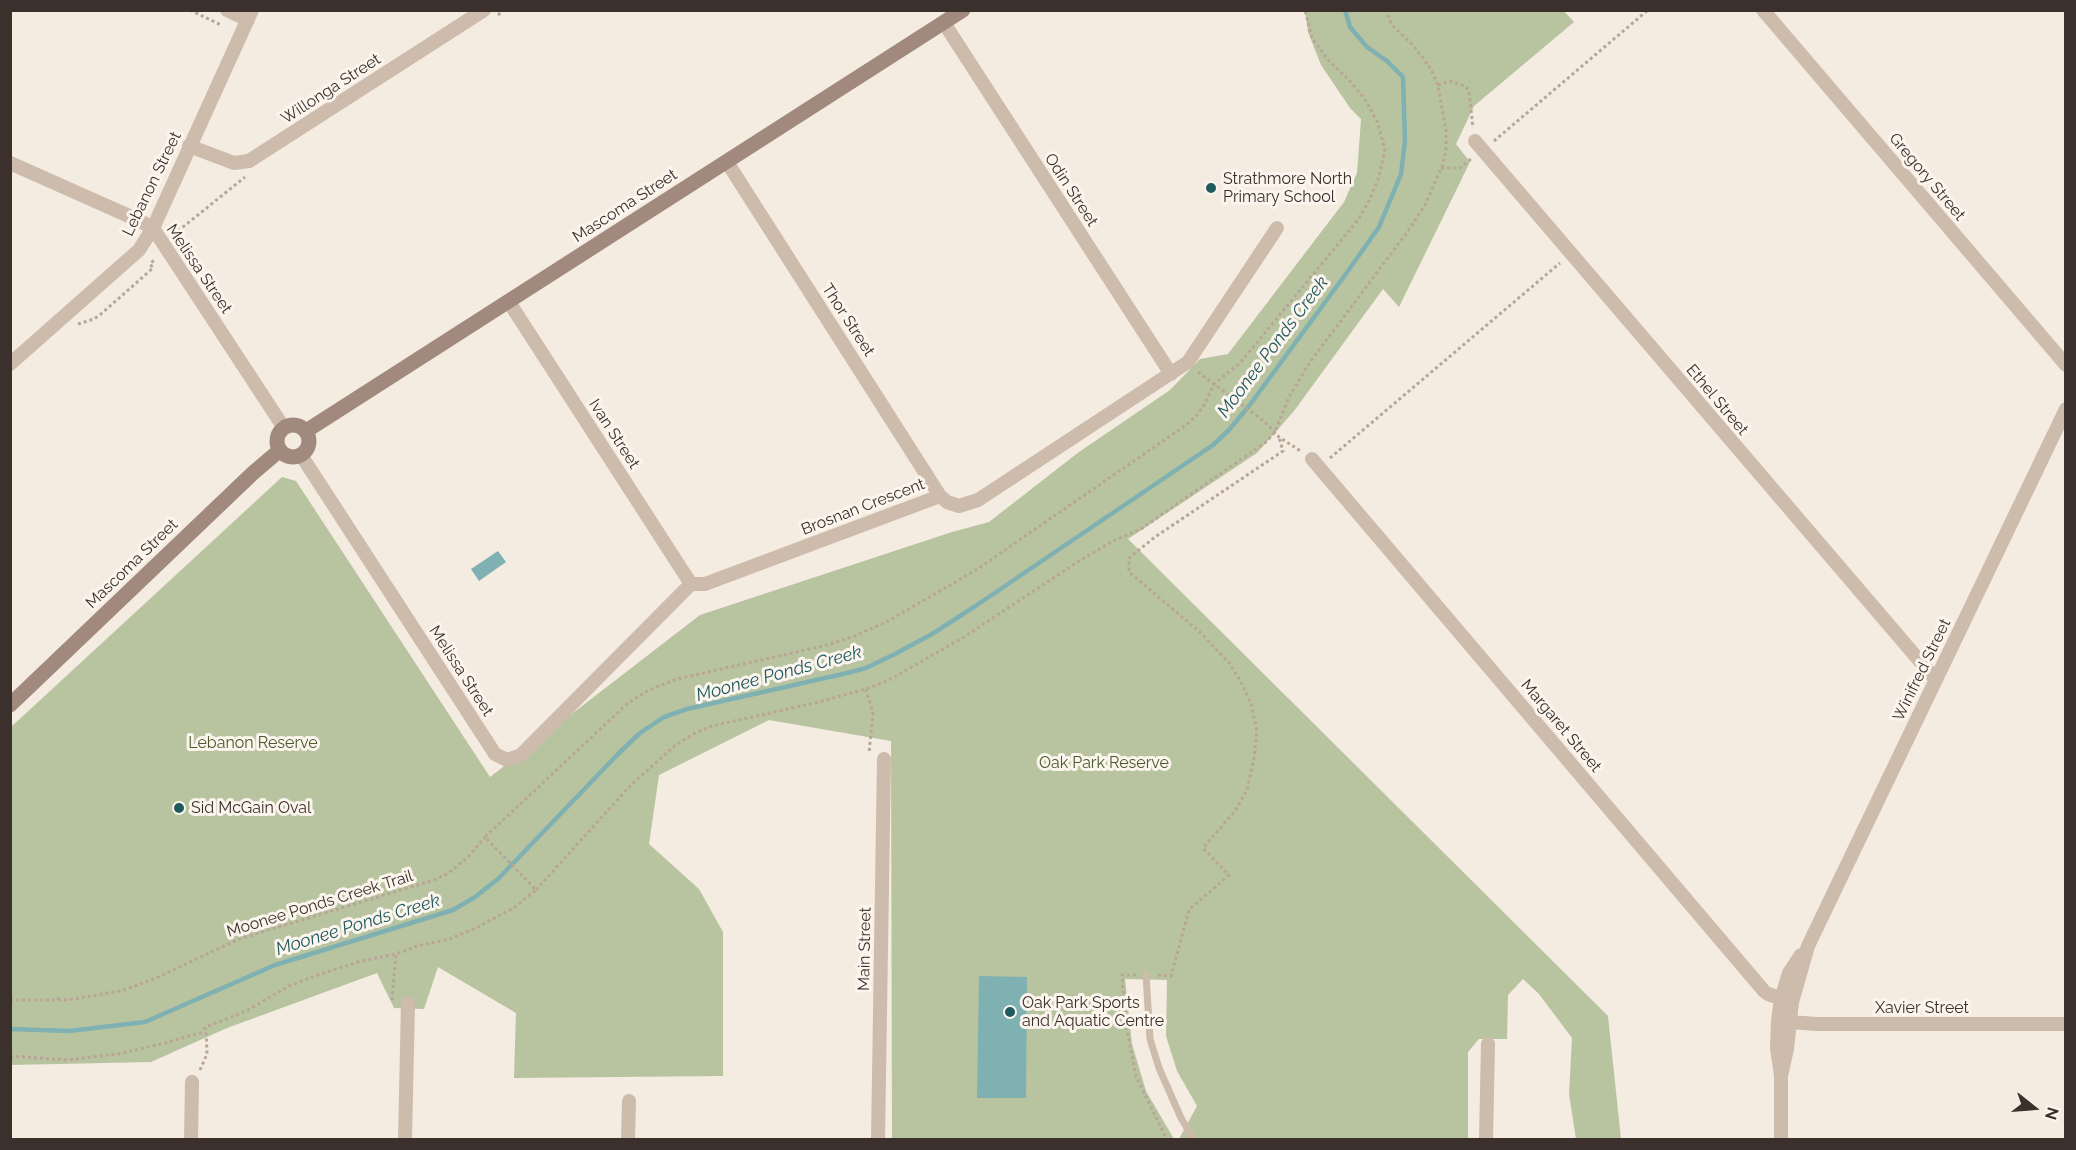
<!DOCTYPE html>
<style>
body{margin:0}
#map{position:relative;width:2076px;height:1150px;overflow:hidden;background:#f4ebe1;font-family:Raleway,sans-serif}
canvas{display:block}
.frame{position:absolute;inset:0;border:12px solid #3b302b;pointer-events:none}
.north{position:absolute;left:2004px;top:1078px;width:60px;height:60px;-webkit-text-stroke:4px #fbf5ee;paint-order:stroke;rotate:107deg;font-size:16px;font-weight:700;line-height:24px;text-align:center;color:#3b302b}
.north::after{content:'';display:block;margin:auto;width:21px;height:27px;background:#3b302b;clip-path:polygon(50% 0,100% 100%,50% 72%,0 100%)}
</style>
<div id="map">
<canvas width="2076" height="1150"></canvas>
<div class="frame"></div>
<div class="north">N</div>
</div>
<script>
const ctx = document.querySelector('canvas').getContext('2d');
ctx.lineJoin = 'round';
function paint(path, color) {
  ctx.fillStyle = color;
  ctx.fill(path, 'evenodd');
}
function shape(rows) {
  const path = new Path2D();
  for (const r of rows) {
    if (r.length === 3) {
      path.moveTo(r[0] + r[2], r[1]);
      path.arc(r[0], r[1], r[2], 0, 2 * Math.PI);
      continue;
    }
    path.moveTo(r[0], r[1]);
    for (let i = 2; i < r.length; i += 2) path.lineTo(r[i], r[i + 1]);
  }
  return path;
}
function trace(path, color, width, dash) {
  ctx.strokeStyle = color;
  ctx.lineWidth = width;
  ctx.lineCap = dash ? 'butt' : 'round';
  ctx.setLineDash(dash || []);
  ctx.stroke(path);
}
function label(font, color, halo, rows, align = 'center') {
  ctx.font = font + ' Raleway,sans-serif';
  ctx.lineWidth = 6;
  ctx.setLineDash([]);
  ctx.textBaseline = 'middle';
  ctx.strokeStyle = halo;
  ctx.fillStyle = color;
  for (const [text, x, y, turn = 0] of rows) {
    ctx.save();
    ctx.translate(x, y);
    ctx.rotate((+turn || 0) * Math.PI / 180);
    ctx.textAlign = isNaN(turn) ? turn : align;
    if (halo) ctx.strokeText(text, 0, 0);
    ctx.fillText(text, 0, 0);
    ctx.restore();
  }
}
const green = shape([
 [1563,10,1574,22,1474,106,1456,144,1470,162,1399,307,1383,289,1294,411,1257,453,1128,539,1608,1016,1621,1139,1576,1139,1569,1094,1572,1038,1539,994,1523,979,1508,995,1507,1039,1479,1039,1468,1052,1468,1139,1179,1139,1197,1106,1177,1071,1166,1036,1167,980,1125,979,1132,1044,1146,1091,1174,1139,892,1139,891,741,769,720,659,775,649,844,699,889,723,932,723,1076,514,1078,516,1013,438,967,424,1009,394,1008,377,973,227,1028,151,1062,11,1065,11,727,282,477,296,481,490,777,700,615,952,532,989,522,1079,452,1170,390,1200,359,1228,354,1344,202,1357,173,1361,119,1350,108,1321,65,1308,32,1305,11]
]);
const water = shape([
 [498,551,506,562,479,581,471,569],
 [979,976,1027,977,1026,1098,977,1098]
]);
const stream = shape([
 [10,1029,69,1031,145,1022,275,965,453,910,475,897,498,879,619,753,640,733,664,717,687,709,843,674,866,668,893,655,932,634,974,607,1213,445,1229,430,1249,406,1348,271,1379,227,1401,174,1405,141,1403,77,1387,61,1367,47,1350,27,1345,10]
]);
const path = shape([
 [190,10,221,25],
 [498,15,504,10],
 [1438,85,1450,81,1465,86,1469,91,1473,128],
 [1494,141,1648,10],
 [1441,168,1460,168,1472,158],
 [177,237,178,231,245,177],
 [78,324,94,319,101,314,153,268,150,264,155,259],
 [1198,372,1265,422,1279,437,1302,452],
 [1330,458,1560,263],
 [866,689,873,713,869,753],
 [536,890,630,786,677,744,693,734,712,726,819,702,866,689,889,680,964,637,1079,561,1113,541,1141,529,1266,442,1275,432,1289,397,1310,362,1408,231,1425,205,1443,164,1446,150,1446,131,1438,85,1431,69,1413,45,1392,25,1386,10],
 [1136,975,1122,975,1126,1026,1136,1076,1167,1140],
 [1158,975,1171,976,1189,910,1229,875,1203,848,1235,811,1247,790,1254,758,1257,731,1251,704,1240,680,1229,663,1201,633,1129,572,1129,558,1155,537,1283,451,1279,437],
 [10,1000,67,1000,121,991,154,979,239,939,434,880,449,873,469,856,485,837],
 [58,1000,59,994],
 [392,1000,396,954],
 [10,1056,67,1060,118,1054,161,1044,200,1033,206,1027,246,1011,289,986,318,975,361,961,396,954,417,946,449,939,474,929,515,907,536,890,485,837,628,703,649,690,677,679,827,645,855,636,888,621,976,570,1186,425,1197,415,1204,405,1214,384,1240,363,1358,220,1369,201,1379,177,1385,149,1377,121,1364,98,1349,80,1328,60,1312,38,1305,10],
 [200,1070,207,1054,206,1028]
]);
const service = shape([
 [1146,975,1150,1039,1159,1068,1181,1118,1194,1140]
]);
const minor = shape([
 [227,10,248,20],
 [1763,10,2066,365],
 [944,23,1171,374],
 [1475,141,1936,680],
 [189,146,234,163,249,161,484,10],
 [727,162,940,496],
 [10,163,138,220,153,228,284,428],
 [509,302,691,584],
 [10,364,139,250,153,228,252,10],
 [301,455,495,754,507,760,521,755,691,584,705,584,940,496,947,502,959,506,978,500,1188,362,1277,228],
 [1312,459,1764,991,1768,994,1792,1002],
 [1778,1021,1816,1024,2066,1024],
 [1781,1076,1787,1049,1792,1002,1808,946,2066,409],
 [191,1140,192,1082],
 [405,1140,408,1003],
 [628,1140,629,1101],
 [878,1140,884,759],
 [1486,1140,1488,1044],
 [1781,1140,1781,1076,1777,1048,1778,1021,1781,999,1789,973,1801,955]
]);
const secondary = shape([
 [293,441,16],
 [306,431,963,10],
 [10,705,253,473,280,450]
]);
const markers = [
 [1211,188,6,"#1f5a5e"],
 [179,808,6,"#1f5a5e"],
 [1010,1012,6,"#1f5a5e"]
];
const streetNames = [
 ["Willonga Street",331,89,-33],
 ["Gregory Street",1927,177,50],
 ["Lebanon Street",152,184,-64],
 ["Odin Street",1071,190,57],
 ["Mascoma Street",625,206,-33],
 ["Melissa Street",199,269,56],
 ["Thor Street",848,320,57],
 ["Ethel Street",1717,400,50],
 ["Ivan Street",614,434,57],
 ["Brosnan Crescent",863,507,-21],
 ["Mascoma Street",132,564,-44],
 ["Winifred Street",1922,670,-64],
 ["Melissa Street",461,671,57],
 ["Margaret Street",1561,726,50],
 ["Moonee Ponds Creek Trail",320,904,-17],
 ["Main Street",865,949,-89],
 ["Xavier Street",1922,1008]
];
const poiNames = [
 ["Strathmore North",1223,179],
 ["Primary School",1223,197],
 ["Sid McGain Oval",191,808],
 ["Oak Park Sports",1022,1003],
 ["and Aquatic Centre",1022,1021]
];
const parkNames = [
 ["Lebanon Reserve",253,743],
 ["Oak Park Reserve",1104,763]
];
const waterNames = [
 ["Moonee Ponds Creek",1273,347,-53],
 ["Moonee Ponds Creek",779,674,-15],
 ["Moonee Ponds Creek",358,925,-17]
];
paint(green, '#b8c4a0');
paint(water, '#7fb0b2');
trace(stream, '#7fb0b2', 4.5);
trace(path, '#b9a596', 3, [3, 3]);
trace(service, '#cdbbac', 7);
trace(minor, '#cdbbac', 14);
trace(secondary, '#a18a7d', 15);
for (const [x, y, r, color] of markers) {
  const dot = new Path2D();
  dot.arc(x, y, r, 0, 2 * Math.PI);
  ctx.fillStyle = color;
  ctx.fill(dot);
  trace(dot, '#fbf5ee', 2);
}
label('16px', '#3b302b', '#fbf5ee', streetNames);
label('16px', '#3b302b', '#fbf5ee', poiNames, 'left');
label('16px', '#4a5a2e', '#fbf5ee', parkNames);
label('italic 18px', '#1f5a5e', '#fbf5ee', waterNames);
</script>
